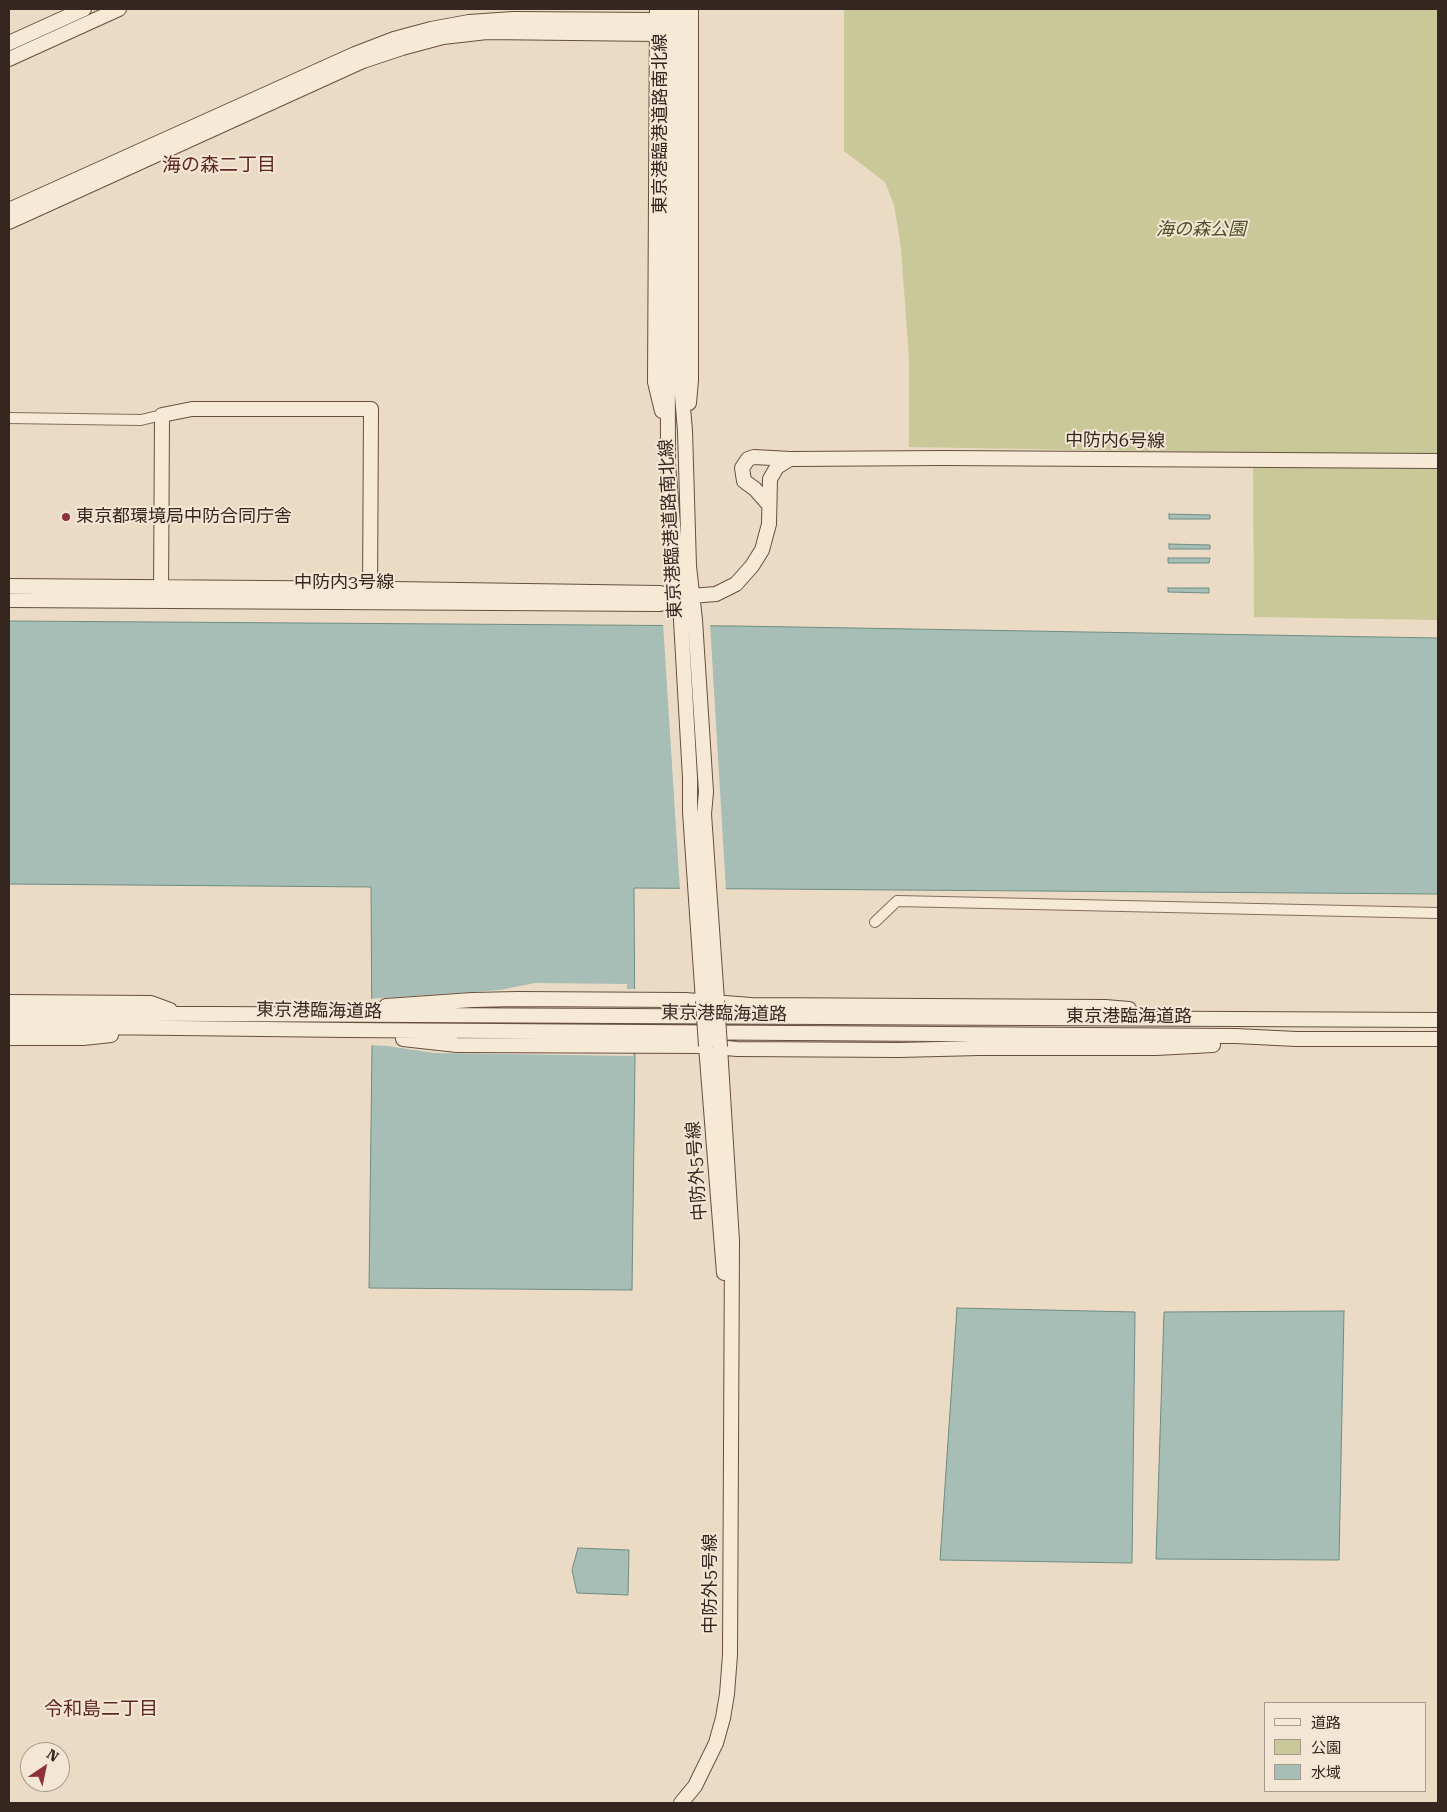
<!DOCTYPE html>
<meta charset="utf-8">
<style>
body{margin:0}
#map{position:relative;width:1447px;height:1812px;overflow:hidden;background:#ebdbc5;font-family:"Roboto Serif","Noto Sans JP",serif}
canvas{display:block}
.frame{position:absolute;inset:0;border:10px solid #35271f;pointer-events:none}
.legend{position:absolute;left:1264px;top:1702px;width:162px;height:90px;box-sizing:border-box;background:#f3e6d4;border:1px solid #a79a8c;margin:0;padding:6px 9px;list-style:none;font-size:15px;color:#35271f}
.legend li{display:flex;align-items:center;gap:10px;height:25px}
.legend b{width:25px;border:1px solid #a79a8c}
.north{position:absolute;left:20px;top:1742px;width:50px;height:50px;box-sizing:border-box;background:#f3e6d4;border:1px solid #a79a8c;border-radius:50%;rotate:34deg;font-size:14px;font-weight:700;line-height:20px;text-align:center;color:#35271f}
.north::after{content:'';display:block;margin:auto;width:18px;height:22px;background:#8f313b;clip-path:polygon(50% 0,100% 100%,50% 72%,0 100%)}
</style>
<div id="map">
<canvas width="1447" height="1812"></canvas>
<div class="frame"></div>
<ul class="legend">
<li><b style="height:6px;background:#f6ead7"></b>道路</li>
<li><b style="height:14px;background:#c8c899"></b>公園</li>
<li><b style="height:14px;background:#a6beb5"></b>水域</li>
</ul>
<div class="north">N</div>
</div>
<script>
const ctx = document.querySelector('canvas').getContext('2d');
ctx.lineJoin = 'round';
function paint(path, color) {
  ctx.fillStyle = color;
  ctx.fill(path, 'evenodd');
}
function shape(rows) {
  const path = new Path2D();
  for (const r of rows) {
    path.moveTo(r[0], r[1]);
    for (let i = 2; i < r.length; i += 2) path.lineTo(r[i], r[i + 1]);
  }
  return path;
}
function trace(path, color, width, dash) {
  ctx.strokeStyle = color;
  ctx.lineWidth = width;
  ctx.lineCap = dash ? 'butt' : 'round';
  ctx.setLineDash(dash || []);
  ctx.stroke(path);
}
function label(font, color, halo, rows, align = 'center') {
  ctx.font = font + ' "Roboto Serif","Noto Sans JP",serif';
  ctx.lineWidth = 4;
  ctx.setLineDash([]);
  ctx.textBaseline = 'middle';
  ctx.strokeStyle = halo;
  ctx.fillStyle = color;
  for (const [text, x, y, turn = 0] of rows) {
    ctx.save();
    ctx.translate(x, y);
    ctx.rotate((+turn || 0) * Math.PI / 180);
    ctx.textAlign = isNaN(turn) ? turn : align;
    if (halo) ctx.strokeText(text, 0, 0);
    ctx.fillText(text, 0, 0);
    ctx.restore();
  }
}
const green = shape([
 [844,9,1438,9,1438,620,1254,617,1253,453,909,447,909,359,901,248,894,205,885,182,844,151]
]);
const water = shape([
 [1169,514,1210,515,1210,519,1169,519,1169,514],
 [1169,544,1210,545,1210,549,1169,549,1169,544],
 [1168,558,1210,558,1209,563,1168,563,1168,558],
 [1168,588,1209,588,1209,593,1168,592,1168,588],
 [9,621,736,626,1438,638,1438,894,634,888,635,1056,632,1290,369,1288,372,1046,371,887,9,884,9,621],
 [957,1308,1135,1312,1132,1563,940,1560,957,1308],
 [1344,1311,1339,1560,1156,1559,1164,1312,1344,1311],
 [578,1548,629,1550,628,1595,577,1593,572,1570,578,1548]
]);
const pier = shape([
 [663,623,710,623,726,891,680,891],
 [535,983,627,984,627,989,637,989,637,1050,633,1050,633,1056,435,1053,387,1046,369,1045,369,999,500,990]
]);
const street = shape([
 [9,418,141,420,162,415],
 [875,922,897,901,1438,913]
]);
const secondary = shape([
 [657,9,655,382,662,411],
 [667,9,668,464,681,620,690,778,690,812,703,1001],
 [679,9,680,372,685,431,689,566,695,620,706,792,704,814,717,1001],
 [9,43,84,9],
 [9,59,119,9],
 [9,210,355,54,394,39,431,29,469,22,513,19,657,20],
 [9,222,363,61,402,48,443,37,487,32,657,34],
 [689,403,691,380,691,9],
 [769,505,755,489,744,481,742,468,748,459,754,457,790,459,943,458,1438,461],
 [9,586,393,589,660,593,678,597,716,594,736,584,752,566,762,550,769,524,770,479,777,467,790,459],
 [161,598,162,415,192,409,371,409,370,597],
 [9,600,660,604,678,597],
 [9,1002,151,1003,170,1010],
 [386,1006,472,1000,518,999,685,1000,751,1005,1105,1007,1129,1009],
 [9,1013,1438,1020],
 [9,1026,348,1030,1236,1036,1296,1039,1438,1039],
 [9,1038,83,1038,111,1035],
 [403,1039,457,1045,706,1046,737,1049,899,1050,979,1048,1156,1048,1213,1045],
 [706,1046,724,1273],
 [681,1803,695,1786,716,1743,723,1718,727,1694,730,1655,732,1241,720,1047]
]);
const secondaryBridge = shape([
 [703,1001,706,1046],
 [717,1001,720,1047]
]);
const markers = [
 [66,517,5,"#8f313b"]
];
const streetNames = [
 ["東京港臨港道路南北線",661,124,-90],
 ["中防内6号線",1115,441,1],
 ["東京港臨港道路南北線",671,529,-93],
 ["中防内3号線",344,583],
 ["東京港臨海道路",319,1011,1],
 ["東京港臨海道路",724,1014,1],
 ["東京港臨海道路",1129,1017],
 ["中防外5号線",697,1171,-94],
 ["中防外5号線",711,1584,-90]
];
const parkNames = [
 ["海の森公園",1201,230]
];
const poiNames = [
 ["東京都環境局中防合同庁舎",76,517]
];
const neighbourhoodNames = [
 ["海の森二丁目",219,165],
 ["令和島二丁目",101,1709]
];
paint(green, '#c8c899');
paint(water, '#a6beb5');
trace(water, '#6e8c81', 1);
paint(pier, '#ebdbc5');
trace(street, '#846d5c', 12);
trace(secondary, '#664f3f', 16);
trace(street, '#f6ead7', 10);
trace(secondary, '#f6ead7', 14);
trace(secondaryBridge, '#664f3f', 16, []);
trace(secondaryBridge, '#f6ead7', 14);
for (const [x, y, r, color] of markers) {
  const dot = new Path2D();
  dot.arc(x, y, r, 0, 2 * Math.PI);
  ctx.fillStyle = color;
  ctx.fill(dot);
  trace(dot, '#f3e6d4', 2);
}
label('18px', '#35271f', '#f3e6d4', streetNames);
label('italic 18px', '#4a5027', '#f3e6d4', parkNames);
label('18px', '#35271f', '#f3e6d4', poiNames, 'left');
label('19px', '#5f2822', '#f3e6d4', neighbourhoodNames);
</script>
